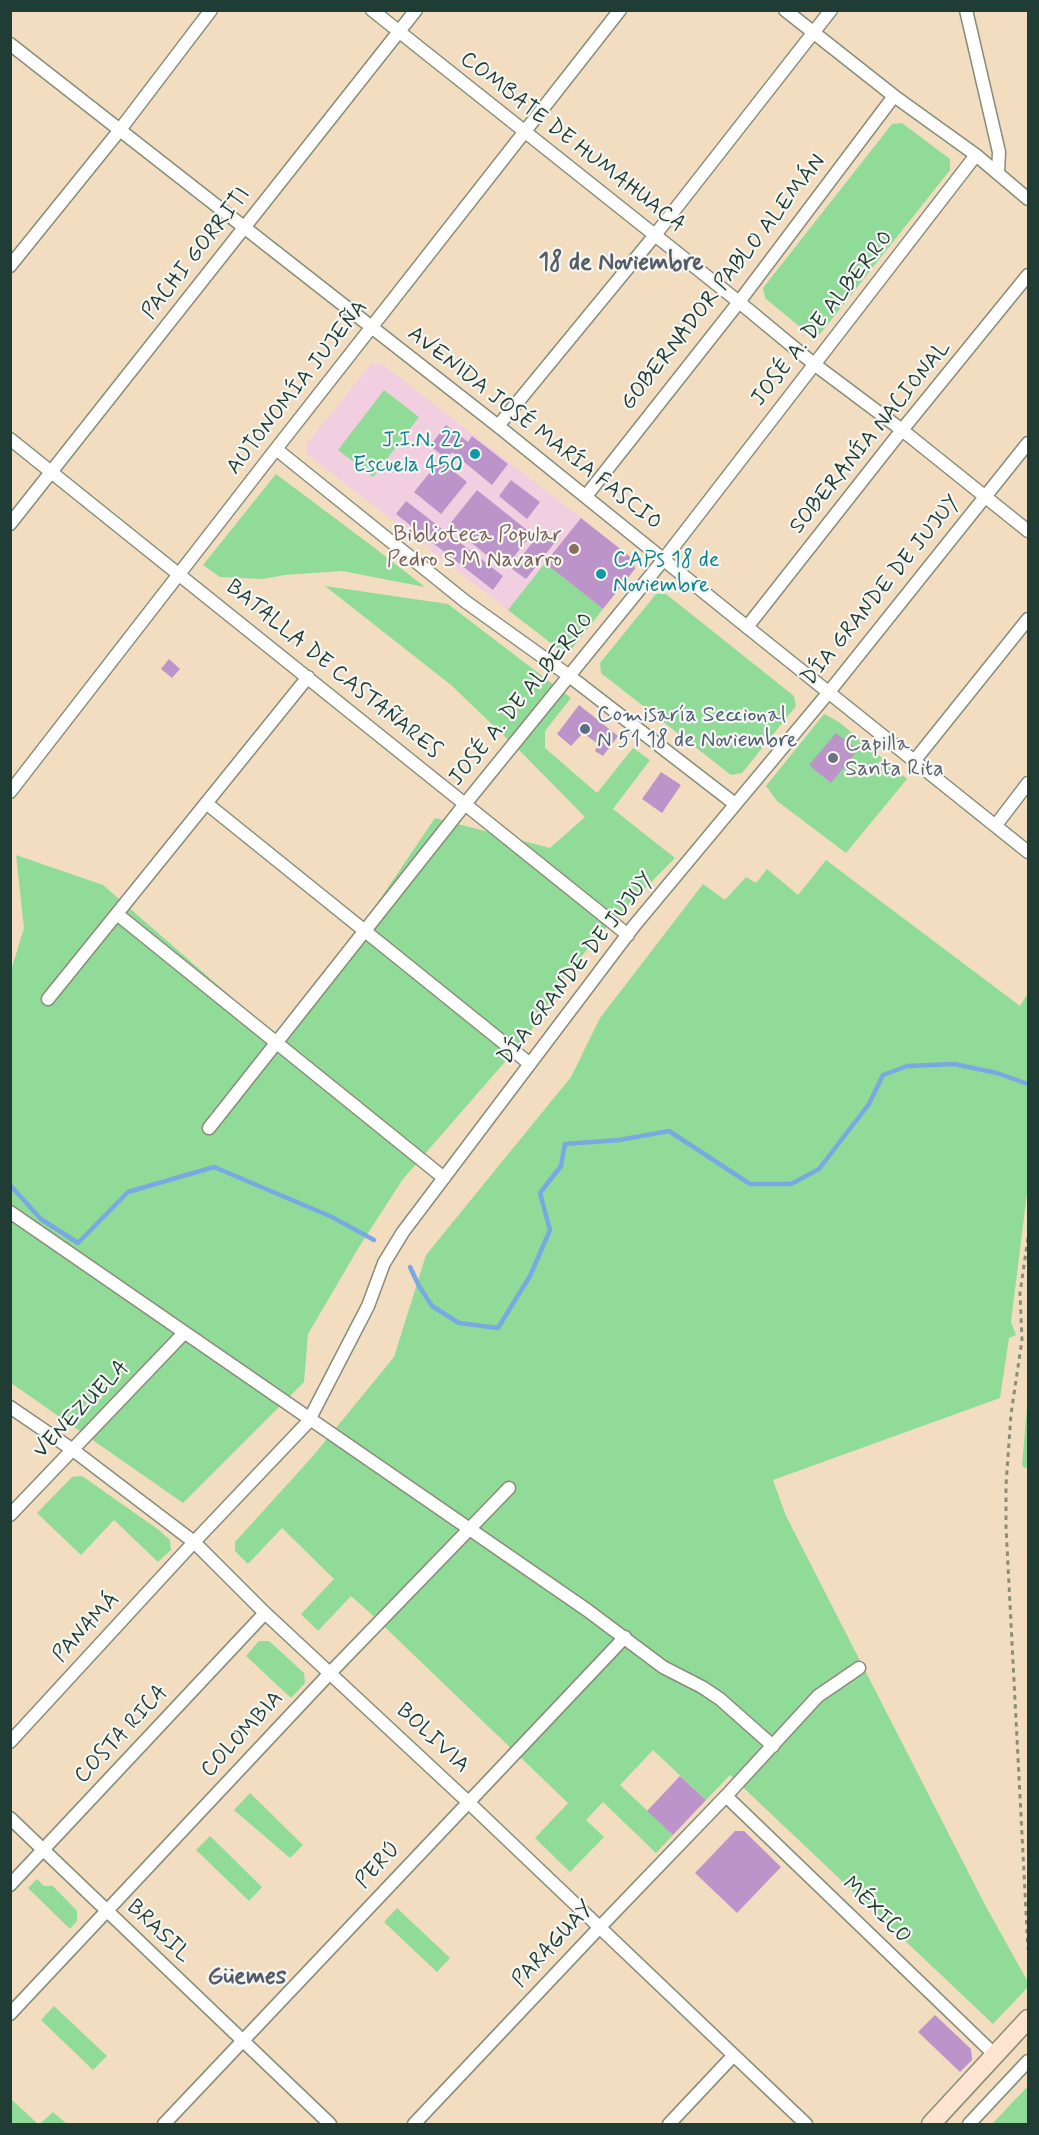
<!DOCTYPE html>
<meta charset="utf-8">
<style>
body{margin:0}
#map{position:relative;width:1039px;height:2135px;overflow:hidden;background:#f2ddc0;font-family:Mynerve,sans-serif}
canvas{display:block}
.frame{position:absolute;inset:0;border:12px solid #1f3d34;pointer-events:none}
</style>
<div id="map">
<canvas width="1039" height="2135"></canvas>
<div class="frame"></div>
</div>
<script>
const ctx = document.querySelector('canvas').getContext('2d');
ctx.lineJoin = 'round';
function paint(path, color) {
  ctx.fillStyle = color;
  ctx.fill(path, 'evenodd');
}
function shape(rows) {
  const path = new Path2D();
  for (const r of rows) {
    path.moveTo(r[0], r[1]);
    for (let i = 2; i < r.length; i += 2) path.lineTo(r[i], r[i + 1]);
  }
  return path;
}
function trace(path, color, width, dash) {
  ctx.strokeStyle = color;
  ctx.lineWidth = width;
  ctx.lineCap = dash ? 'butt' : 'round';
  ctx.setLineDash(dash || []);
  ctx.stroke(path);
}
function label(font, color, halo, rows, align = 'center') {
  ctx.font = font + ' Mynerve,sans-serif';
  ctx.lineWidth = 4.5;
  ctx.setLineDash([]);
  ctx.textBaseline = 'middle';
  ctx.strokeStyle = halo;
  ctx.fillStyle = color;
  for (const [text, x, y, turn = 0] of rows) {
    ctx.save();
    ctx.translate(x, y);
    ctx.rotate((+turn || 0) * Math.PI / 180);
    ctx.textAlign = isNaN(turn) ? turn : align;
    if (halo) ctx.strokeText(text, 0, 0);
    ctx.fillText(text, 0, 0);
    ctx.restore();
  }
}
const built = shape([
 [371,364,382,364,581,518,508,610,307,454,306,445]
]);
const green = shape([
 [902,123,950,159,950,170,820,334,810,335,765,298,763,288,892,124],
 [384,390,419,417,373,477,338,450],
 [276,474,376,549,425,587,342,571,285,575,263,579,220,577,203,565],
 [545,563,603,609,571,650,561,651,508,610],
 [325,586,448,604,571,698,545,731,545,748,597,793,633,748,650,760,613,809,675,858,603,931,568,972,530,1033,403,1179,359,1247,308,1334,304,1382,183,1503,11,1383,10,974,24,928,16,855,103,885,283,1042,435,818,550,848,585,817,521,752,451,685],
 [656,594,666,594,794,696,796,706,742,773,731,775,601,673,600,663],
 [824,714,839,722,907,779,846,853,777,801,766,786],
 [826,860,1020,1006,1028,993,1028,1185,1011,1322,1016,1335,1009,1338,1000,1398,773,1480,786,1516,984,1903,1028,1982,1028,1987,993,2024,730,1775,706,1800,653,1750,620,1785,673,1835,656,1853,603,1802,586,1820,604,1837,570,1872,535,1838,568,1803,369,1612,351,1596,318,1631,301,1614,334,1579,282,1528,248,1564,235,1551,235,1542,313,1456,394,1357,426,1255,571,1077,600,1018,703,884,725,900,746,877,756,883,767,869,798,895],
 [1028,1394,1028,1469,1022,1466],
 [82,1476,159,1530,170,1540,171,1550,158,1562,114,1520,81,1555,37,1513,72,1477],
 [259,1641,269,1641,304,1673,305,1683,291,1698,246,1656],
 [250,1793,303,1845,290,1858,234,1810],
 [210,1836,262,1887,249,1901,196,1850],
 [37,1879,44,1886,53,1886,77,1911,77,1921,70,1929,28,1888],
 [397,1908,450,1958,437,1972,384,1922],
 [54,2006,107,2056,93,2070,41,2020],
 [1028,2086,1028,2124,992,2124],
 [11,2099,38,2124,11,2124],
 [53,2112,67,2124,40,2124]
]);
const stream = shape([
 [10,1185,41,1219,78,1243,128,1192,214,1167,332,1217,374,1240],
 [410,1267,419,1286,432,1306,459,1323,498,1328,530,1276,550,1230,540,1193,561,1166,565,1144,619,1140,669,1131,750,1184,791,1184,819,1169,869,1104,883,1075,907,1066,954,1064,997,1073,1028,1084]
]);
const building = shape([
 [446,425,468,442,472,436,508,464,492,485,452,452,447,459,430,446],
 [440,460,467,482,441,514,414,492],
 [511,480,540,502,527,519,499,496],
 [477,490,532,534,504,569,449,525],
 [406,501,503,576,493,590,396,514],
 [581,518,633,559,635,569,603,609,545,563],
 [542,530,556,541,526,579,512,569],
 [169,659,180,669,172,678,161,669],
 [579,705,618,736,603,756,595,751,598,744,583,733,571,746,557,734],
 [836,733,858,750,831,783,809,765],
 [661,772,681,785,662,813,642,799],
 [680,1776,706,1800,673,1835,647,1811],
 [735,1831,744,1831,781,1867,737,1913,695,1873],
 [935,2015,971,2049,972,2060,960,2072,918,2032]
]);
const path = shape([
 [1028,1238,1020,1293,1022,1340,1011,1414,1006,1485,1006,1527,1028,1950]
]);
const street = shape([
 [372,10,739,302,814,364,902,430,1028,531],
 [785,10,894,96,976,155,1028,199],
 [966,10,999,152,998,173],
 [10,44,498,426,747,627,1028,852],
 [10,266,119,131,211,10],
 [498,426,655,235,831,10],
 [10,439,628,935],
 [276,449,466,602,568,675,735,804],
 [586,496,739,302,894,96],
 [10,524,416,10],
 [747,627,902,430,1028,275],
 [915,760,1028,619],
 [10,792,276,449,620,10],
 [206,803,530,1064],
 [996,825,1028,783],
 [117,914,444,1178],
 [48,999,308,677],
 [209,1128,465,804,664,559,976,155],
 [10,1212,587,1610,663,1667,702,1687,720,1699,773,1746],
 [10,1407,73,1450,194,1542,265,1613,467,1801,806,2124],
 [10,1515,184,1333],
 [10,1742,194,1542,308,1422,368,1306,384,1263,403,1232,634,926,829,692,1028,443],
 [726,1796,996,2056],
 [10,1818,330,2124],
 [10,1885,265,1613],
 [10,2014,330,1673,509,1488],
 [164,2124,625,1637],
 [414,2124,599,1928,726,1796,818,1696,859,1668],
 [669,2124,733,2056],
 [969,2124,1028,2061]
]);
const secondary = shape([
 [931,2124,1028,2019]
]);
const markers = [
 [475,454,6,"#0f9aa8"],
 [574,549,6,"#8d6e63"],
 [601,574,6,"#0f9aa8"],
 [585,729,6,"#5c6f8a"],
 [833,758,6,"#6b7280"]
];
const streetNames = [
 ["COMBATE DE HUMAHUACA",572,143,38],
 ["PACHI GORRITI",197,254,-52],
 ["GOBERNADOR PABLO ALEMÁN",724,283,-52],
 ["JOSÉ A. DE ALBERRO",823,319,-52],
 ["AUTONOMÍA JUJEÑA",298,388,-52],
 ["AVENIDA JOSÉ MARÍA FASCIO",534,429,38],
 ["SOBERANÍA NACIONAL",871,438,-51],
 ["DÍA GRANDE DE JUJUY",882,591,-51],
 ["BATALLA DE CASTAÑARES",333,670,39],
 ["JOSÉ A. DE ALBERRO",522,700,-51],
 ["DÍA GRANDE DE JUJUY",577,969,-52],
 ["VENEZUELA",82,1410,-46],
 ["PANAMÁ",87,1628,-47],
 ["COSTA RICA",122,1735,-47],
 ["COLOMBIA",243,1735,-47],
 ["BOLIVIA",432,1739,43],
 ["PERÚ",379,1866,-47],
 ["MÉXICO",876,1911,44],
 ["BRASIL",158,1932,44],
 ["PARAGUAY",554,1945,-47]
];
const cultureNames = [
 ["J.I.N. 22",463,441],
 ["Escuela 450",463,466],
 ["CAPs 18 de",613,561,"left"],
 ["Noviembre",613,586,"left"]
];
const educationNames = [
 ["Biblioteca Popular",562,536],
 ["Pedro S M Navarro",562,561]
];
const serviceNames = [
 ["Comisaría Seccional",597,716],
 ["N 51 18 de Noviembre",597,741]
];
const worshipNames = [
 ["Capilla",845,745],
 ["Santa Rita",845,770]
];
const neighbourhoodNames = [
 ["18 de Noviembre",621,264],
 ["Güemes",247,1978]
];
paint(built, '#f2cfe0');
paint(green, '#90db98');
trace(stream, '#79a8e3', 4.5);
paint(building, '#bc94ca');
trace(street, '#888d7a', 15);
trace(secondary, '#888d7a', 21);
trace(path, '#888d7a', 3, [4.5, 4.5]);
trace(street, '#fff', 12);
trace(secondary, '#fde4d0', 18);
for (const [x, y, r, color] of markers) {
  const dot = new Path2D();
  dot.arc(x, y, r, 0, 2 * Math.PI);
  ctx.fillStyle = color;
  ctx.fill(dot);
  trace(dot, '#f6f6f2', 2);
}
label('22px', '#1f3d34', '#f6f6f2', streetNames);
label('22px', '#0d838f', '#f6f6f2', cultureNames, 'right');
label('22px', '#785e54', '#f6f6f2', educationNames, 'right');
label('22px', '#4e5e75', '#f6f6f2', serviceNames, 'left');
label('22px', '#5b616d', '#f6f6f2', worshipNames, 'left');
label('bold 24px', '#565b68', '#f6f6f2', neighbourhoodNames);
</script>
